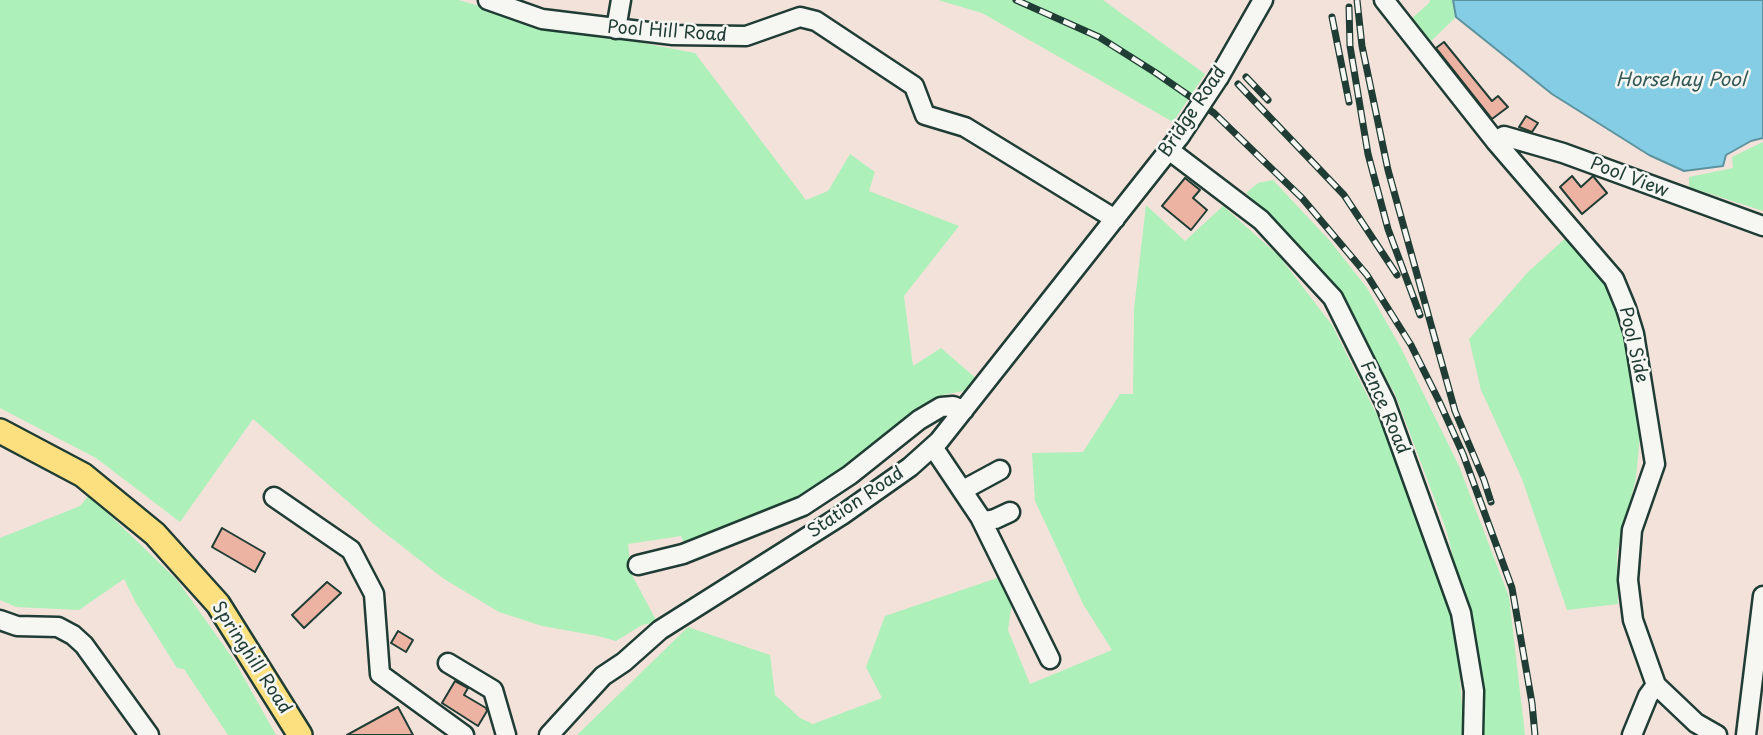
<!DOCTYPE html>
<style>
body{margin:0}
canvas{display:block;background:#f3e2da}
</style>
<canvas width="1763" height="735"></canvas>
<script>
const ctx = document.querySelector('canvas').getContext('2d');
ctx.lineJoin = 'round';
function paint(path, color) {
  ctx.fillStyle = color;
  ctx.fill(path, 'evenodd');
}
function shape(rows) {
  const path = new Path2D();
  for (const r of rows) {
    path.moveTo(r[0], r[1]);
    for (let i = 2; i < r.length; i += 2) path.lineTo(r[i], r[i + 1]);
  }
  return path;
}
function trace(path, color, width, dash) {
  ctx.strokeStyle = color;
  ctx.lineWidth = width;
  ctx.lineCap = dash ? 'butt' : 'round';
  ctx.setLineDash(dash || []);
  ctx.stroke(path);
}
function label(font, color, halo, rows, align = 'center') {
  ctx.font = font + ' "Playpen Sans",sans-serif';
  ctx.lineWidth = 5;
  ctx.setLineDash([]);
  ctx.textBaseline = 'middle';
  ctx.strokeStyle = halo;
  ctx.fillStyle = color;
  for (const [text, x, y, turn = 0] of rows) {
    ctx.save();
    ctx.translate(x, y);
    ctx.rotate((+turn || 0) * Math.PI / 180);
    ctx.textAlign = isNaN(turn) ? turn : align;
    if (halo) ctx.strokeText(text, 0, 0);
    ctx.fillText(text, 0, 0);
    ctx.restore();
  }
}
const green = shape([
 [0,0,458,0,544,24,695,53,806,200,828,191,850,154,875,172,869,191,959,226,904,296,913,366,941,348,978,380,968,390,943,395,851,467,783,509,695,540,684,543,681,536,628,544,631,573,657,622,642,625,616,641,598,636,542,626,499,612,444,579,376,526,253,419,180,522,96,458,0,408],
 [938,0,1103,0,1205,74,1173,122,982,13],
 [1430,0,1453,0,1456,17,1427,45,1409,21,1429,3],
 [1763,142,1763,211,1689,187,1689,177,1733,168,1732,157],
 [1273,180,1330,241,1367,288,1401,348,1459,466,1509,597,1525,735,1481,735,1483,708,1477,651,1446,529,1395,394,1332,283,1246,193,1258,183],
 [1146,205,1185,241,1223,206,1279,256,1332,325,1392,445,1455,618,1462,705,1462,735,577,735,688,627,770,655,775,695,800,718,813,724,882,698,866,667,885,616,1000,577,1012,603,1008,630,1030,684,1112,650,1083,604,1035,501,1032,453,1083,452,1120,394,1133,394,1134,309],
 [1569,235,1592,261,1607,285,1626,331,1641,424,1636,478,1617,553,1618,604,1567,610,1522,479,1481,390,1469,339,1529,271],
 [89,495,177,580,234,660,276,735,228,735,184,669,177,668,136,603,124,579,79,610,16,607,0,600,0,538,80,506]
]);
const water = shape([
 [1453,0,1763,0,1763,138,1751,141,1726,155,1723,166,1684,171,1649,155,1552,94,1456,17,1453,0]
]);
const building = shape([
 [1444,42,1492,101,1498,96,1508,107,1492,119,1436,48,1444,42],
 [1526,116,1538,123,1532,132,1519,127,1526,116],
 [1572,176,1581,187,1593,176,1607,193,1582,214,1560,187,1572,176],
 [1185,178,1200,190,1193,198,1207,210,1191,230,1162,206,1185,178],
 [222,528,265,553,255,572,212,547,222,528],
 [327,582,341,593,304,628,292,615,327,582],
 [398,631,413,640,406,652,391,643,398,631],
 [455,681,468,688,464,695,486,708,487,711,478,726,442,703,455,681],
 [398,707,413,735,347,735,398,707]
]);
const minor = shape([
 [488,0,542,19,673,35,746,36,800,17,816,21,914,86,925,115,965,127,1115,219],
 [1384,0,1496,142,1614,279,1626,308,1634,334,1655,464,1632,530,1628,580,1633,620,1656,685,1696,723,1717,735],
 [616,29,621,0],
 [1219,77,1263,0],
 [1496,142,1504,136,1563,153,1763,226],
 [1169,150,1261,220,1333,298,1385,402,1461,613,1474,691,1473,735],
 [933,447,980,517,985,521,995,519,1010,512],
 [963,490,1000,470],
 [274,497,351,550,374,594,380,674,464,735],
 [980,517,1050,659],
 [638,565,683,554,803,506,850,475,919,420,941,407,953,406,964,410],
 [0,620,17,626,58,627,73,635,84,645,149,735],
 [448,663,493,690,506,735],
 [549,735,603,676,624,662,660,630,842,515,910,467,939,441,1180,136],
 [1632,735,1648,696,1656,685],
 [1746,735,1763,596]
]);
const major = shape([
 [0,431,83,475,155,534,218,604,300,735]
]);
const rail = shape([
 [1016,0,1099,37,1156,73,1214,113,1302,198,1367,275,1411,345,1439,401,1463,454,1512,588,1532,703,1535,735],
 [1357,0,1362,46,1388,170,1455,411,1484,480,1491,502],
 [1349,7,1350,46,1368,154,1388,229,1420,315],
 [1332,17,1349,102],
 [1246,77,1268,100],
 [1238,84,1344,195,1397,275]
]);
const minorBridge = shape([
 [1180,136,1219,77]
]);
const streetNames = [
 ["Pool Hill Road",667,32,4],
 ["Bridge Road",1193,112,-56],
 ["Pool View",1629,178,21],
 ["Pool Side",1633,345,77],
 ["Fence Road",1384,408,67],
 ["Station Road",856,503,-34],
 ["Springhill Road",251,658,57]
];
const waterNames = [
 ["Horsehay Pool",1681,81]
];
paint(green, '#aef0b9');
paint(water, '#84cde5');
trace(water, '#5c939e', 2);
paint(building, '#ecb3a3');
trace(building, '#1f3d34', 2);
trace(minor, '#1f3d34', 23);
trace(major, '#1f3d34', 28);
trace(minor, '#f6f6f2', 18);
trace(major, '#fce080', 23);
trace(rail, '#1f3d34', 7);
trace(rail, '#f6f6f2', 4.5, [13]);
trace(minorBridge, '#1f3d34', 23, []);
trace(minorBridge, '#f6f6f2', 18);
label('18px', '#1f3d34', '#f6f6f2', streetNames);
label('italic 19px', '#335a57', '#f6f6f2', waterNames);
</script>
